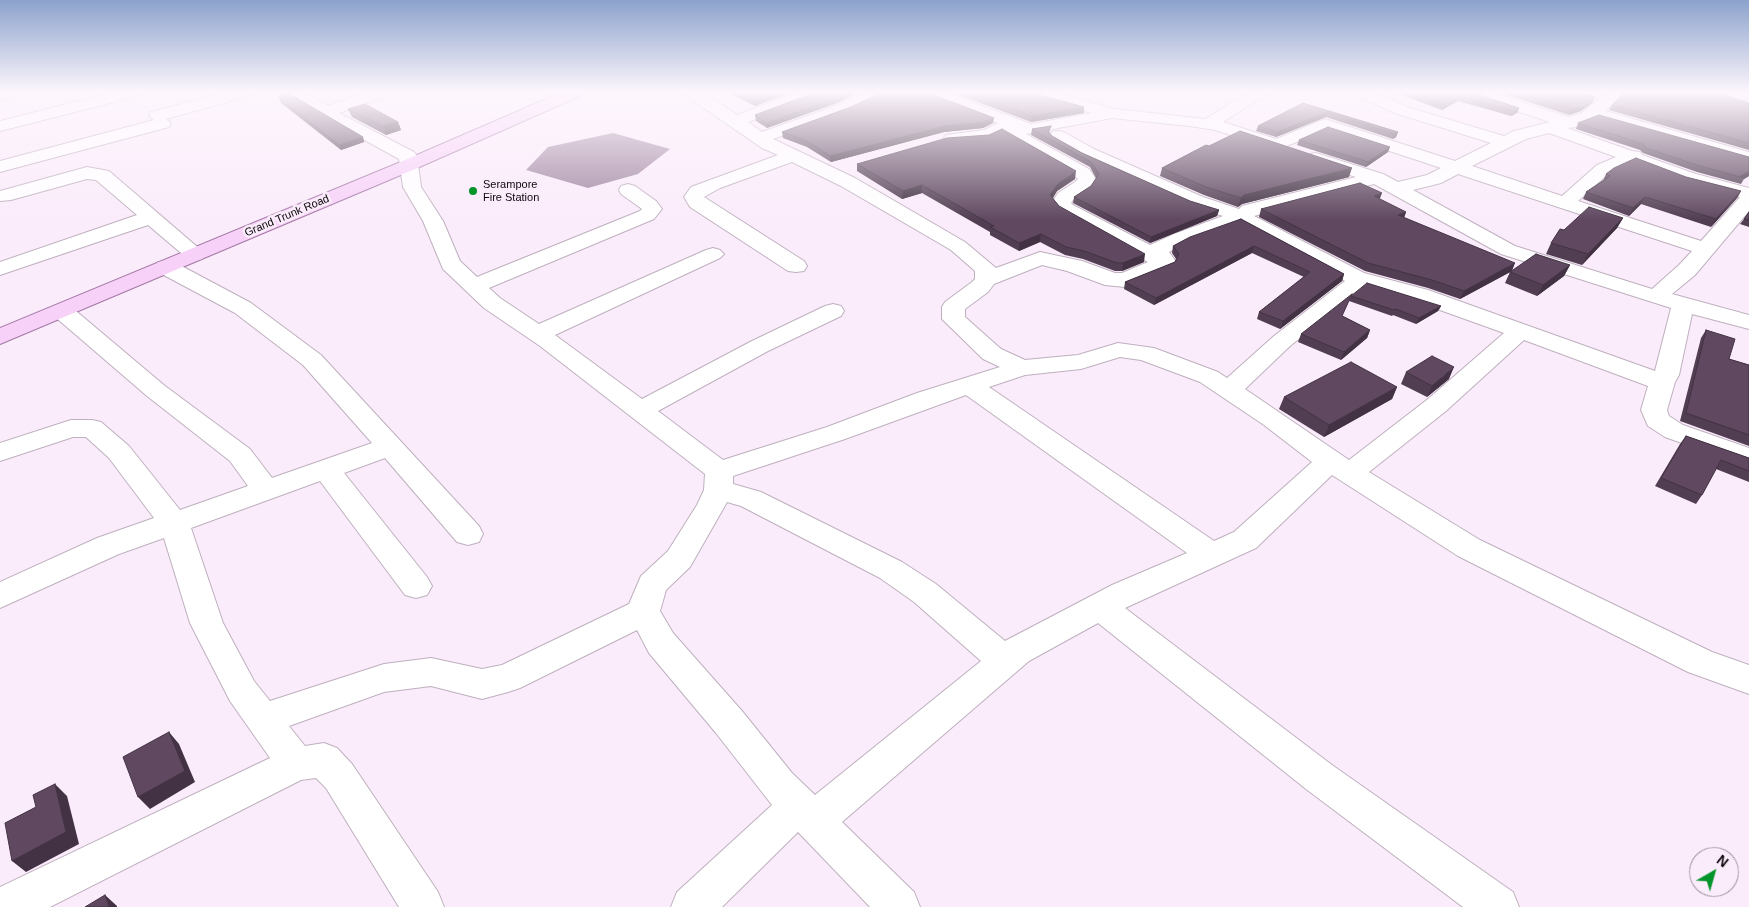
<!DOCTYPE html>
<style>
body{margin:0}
#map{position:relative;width:1749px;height:907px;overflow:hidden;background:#fbecfb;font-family:Arial,sans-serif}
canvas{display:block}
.north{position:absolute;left:1689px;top:847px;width:50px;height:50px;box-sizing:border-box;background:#fbecfb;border:1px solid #9c919c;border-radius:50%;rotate:38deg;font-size:14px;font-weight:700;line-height:20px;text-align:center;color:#0e090e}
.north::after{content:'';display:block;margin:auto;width:18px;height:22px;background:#03942a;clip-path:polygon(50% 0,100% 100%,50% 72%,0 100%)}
</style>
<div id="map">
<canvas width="1749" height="907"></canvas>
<div class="north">N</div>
</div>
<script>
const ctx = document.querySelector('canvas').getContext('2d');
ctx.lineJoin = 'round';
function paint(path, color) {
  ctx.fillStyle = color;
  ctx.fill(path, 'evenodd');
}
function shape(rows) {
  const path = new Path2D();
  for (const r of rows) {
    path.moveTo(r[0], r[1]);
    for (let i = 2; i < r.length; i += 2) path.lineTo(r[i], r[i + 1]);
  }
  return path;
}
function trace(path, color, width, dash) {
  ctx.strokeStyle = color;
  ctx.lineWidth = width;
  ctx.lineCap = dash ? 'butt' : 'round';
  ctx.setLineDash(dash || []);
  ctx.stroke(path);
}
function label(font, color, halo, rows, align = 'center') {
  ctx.font = font + ' Arial,sans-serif';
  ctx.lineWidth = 5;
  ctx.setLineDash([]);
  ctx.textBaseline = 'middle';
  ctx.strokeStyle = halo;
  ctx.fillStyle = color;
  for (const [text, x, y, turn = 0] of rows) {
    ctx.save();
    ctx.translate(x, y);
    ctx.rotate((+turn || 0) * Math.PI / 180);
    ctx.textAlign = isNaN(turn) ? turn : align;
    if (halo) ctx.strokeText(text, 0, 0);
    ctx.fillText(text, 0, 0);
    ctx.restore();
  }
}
const water = shape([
 [613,133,670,149,638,174,588,188,526,170,548,147]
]);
const minor = shape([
 [0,93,15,93,13,96,0,100,0,93],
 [111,93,140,93,138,96,0,131,0,121,111,93],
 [223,93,251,93,249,96,166,119,171,123,169,127,0,172,0,161,154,120,149,116,151,112,223,93],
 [286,93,306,93,328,106,364,93,389,93,387,96,339,113,414,152,417,156,421,187,443,221,460,261,477,277,640,211,642,209,621,194,619,190,621,186,628,184,635,186,656,201,662,209,654,219,489,288,500,298,539,324,706,250,713,248,720,250,724,254,720,258,555,335,642,399,752,341,825,306,833,304,841,306,844,311,841,316,768,351,658,411,723,460,827,427,917,393,1000,367,983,359,942,319,942,307,945,302,972,282,975,279,975,271,951,250,841,186,792,162,720,188,704,197,804,261,807,266,804,271,796,272,788,271,690,207,684,197,691,187,778,155,762,148,682,93,705,93,737,115,795,93,819,93,817,96,748,122,762,132,838,105,862,93,884,93,882,96,850,111,773,139,855,178,965,242,996,268,1040,252,1082,261,1115,273,1122,273,1148,262,1059,213,1054,208,1051,204,1058,193,1075,182,1078,179,1076,177,1001,134,988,140,952,144,946,143,943,139,946,135,984,130,998,123,926,96,924,93,948,93,1031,124,1092,113,1030,96,1028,93,1056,93,1115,109,1205,119,1248,93,1268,93,1223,122,1276,139,1325,119,1455,161,1491,143,1395,113,1357,96,1355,93,1377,93,1407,107,1504,136,1514,131,1550,122,1469,96,1467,93,1493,93,1569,117,1582,113,1607,93,1625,93,1605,111,1749,152,1749,163,1596,119,1577,127,1567,128,1632,151,1640,152,1642,155,1696,174,1749,188,1749,211,1695,275,1672,294,1749,315,1749,329,1692,314,1679,375,1675,382,1667,410,1669,416,1683,425,1749,448,1749,467,1665,437,1648,426,1641,410,1648,386,1524,340,1446,411,1369,472,1480,540,1712,652,1749,665,1749,694,1688,672,1458,556,1332,475,1256,548,1125,608,1332,765,1513,892,1519,907,1463,907,1306,789,1098,623,1029,661,842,822,914,892,920,907,870,907,798,832,722,907,671,907,677,892,772,805,716,733,649,653,637,630,520,688,508,692,482,699,431,686,384,692,289,726,305,746,324,743,337,748,352,764,438,892,444,907,399,907,326,788,316,778,301,780,50,907,0,907,0,887,270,758,230,701,190,623,164,538,119,554,0,608,0,582,97,538,154,518,109,458,86,437,73,437,0,461,0,443,71,420,92,420,101,422,129,446,180,510,248,486,230,461,147,396,54,316,51,311,54,306,62,304,70,306,165,386,250,449,272,478,372,443,303,365,235,313,158,272,155,267,158,262,166,261,174,262,251,303,321,355,479,526,483,534,479,542,468,545,457,542,385,458,344,473,427,577,432,586,427,595,416,598,405,595,320,481,191,528,223,623,254,681,270,701,384,664,431,658,482,669,502,665,629,604,641,576,668,551,697,505,704,490,705,474,540,346,484,308,443,269,423,221,403,187,399,159,319,115,286,93],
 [1112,118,1190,126,1215,130,1277,150,1326,130,1441,168,1427,175,1398,182,1383,174,1316,153,1310,154,1307,158,1310,162,1356,177,1242,206,1239,209,1203,197,1094,149,1064,132,1058,131,1052,132,1049,136,1052,140,1082,157,1189,205,1223,216,1174,234,1150,245,1073,205,1071,203,1073,200,1089,190,1096,179,1089,169,1026,134,1112,118],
 [1549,133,1616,157,1597,165,1562,196,1472,166,1526,139,1549,133],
 [1632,163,1682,182,1740,197,1701,241,1578,201,1609,173,1632,163],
 [1458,174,1558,207,1692,251,1679,265,1652,289,1515,246,1413,190,1441,183,1458,174],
 [1374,184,1501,254,1671,308,1655,371,1428,290,1364,273,1254,216,1374,184],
 [1239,224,1345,281,1274,336,1227,378,1218,372,1154,348,1118,343,1078,355,1025,360,1001,349,965,317,965,309,988,292,994,284,1042,265,1067,271,1105,285,1125,287,1173,267,1176,262,1169,252,1188,242,1239,224],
 [1364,287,1412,300,1504,333,1428,399,1349,460,1245,389,1290,346,1364,287],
 [1120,357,1141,360,1200,382,1264,425,1312,462,1234,532,1214,541,989,387,1025,375,1081,369,1120,357],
 [966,395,1187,553,1112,585,1005,641,936,584,902,562,761,492,733,484,733,476,845,439,966,395],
 [727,502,741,506,880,578,914,602,981,661,815,795,792,773,742,711,673,633,660,611,666,590,690,567,727,502],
 [87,167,109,171,202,251,206,255,202,259,195,261,188,259,148,225,0,275,0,262,137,215,96,180,87,179,11,200,0,201,0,191,87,167]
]);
const primary = shape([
 [560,93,582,93,580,96,415,169,0,344,0,328,403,161,560,93]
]);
const wall = shape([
 [729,93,789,93,755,106],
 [814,93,857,93,837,103,767,128,756,121,755,115],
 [954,93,1034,93,1084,113,1031,122],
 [1396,93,1474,93,1519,108,1517,113,1511,116,1458,101,1442,110],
 [1501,93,1578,93,1595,97,1592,103,1581,111,1569,115],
 [279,98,363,137,364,142,341,150,281,103],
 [1303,103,1398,132,1396,137,1393,139,1326,117,1276,137,1256,131,1258,126],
 [1749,103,1749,150,1609,110,1612,105],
 [851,107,993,123,983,128,944,132,831,162,807,147,783,138,782,132],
 [348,109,398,122,401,130,386,135,352,117],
 [1578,123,1749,157,1749,176,1744,179,1741,184,1697,172,1643,153,1640,150,1576,129],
 [1051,126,1049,133,1052,136,1082,153,1190,201,1219,210,1217,216,1150,243,1073,203,1074,197,1091,186,1096,178,1090,167,1031,135,1032,129],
 [1299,140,1388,152,1366,167,1297,145],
 [857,164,1075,179,1057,191,1053,198,1059,206,1144,262,1122,271,1115,271,1083,259,1065,255,1040,242,1019,251,990,235,990,232,922,193,902,199,857,171],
 [1162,168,1349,177,1242,204,1238,207,1204,195,1160,176],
 [1606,174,1686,177,1741,191,1737,198,1711,227,1641,204,1629,216,1583,199,1586,192,1603,181],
 [1380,199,1406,212,1404,218,1512,271,1460,299,1428,288,1365,271,1259,217,1261,209],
 [1749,212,1749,227,1740,224,1744,219],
 [1623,218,1617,228,1582,265,1546,254,1551,243,1564,230],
 [1241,219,1344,274,1342,281,1280,329,1257,319,1259,312,1304,277,1252,253,1154,305,1124,289,1125,282,1175,262,1176,259,1172,253,1173,246],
 [1570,265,1564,276,1537,296,1505,283,1510,272],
 [1351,296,1441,306,1438,311,1416,324,1393,315,1392,316,1349,301],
 [1343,316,1370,330,1367,338,1341,360,1298,342,1301,334],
 [1706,330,1729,359,1749,365,1749,446,1680,421,1701,338],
 [1406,372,1449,379,1427,397,1401,384],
 [1397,387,1392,399,1324,437,1279,409,1284,397],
 [1686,436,1749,458,1749,482,1716,469,1702,495,1696,504,1655,486,1680,444]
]);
const shadedWall = shape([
 [774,93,789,93,755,106,755,101],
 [846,93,857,93,837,103,767,128,766,123],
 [1460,96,1458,101,1442,110,1445,105],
 [1595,97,1592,103,1581,111,1569,115,1572,109],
 [1084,107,1084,113,1031,122,1032,116],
 [1519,108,1517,113,1511,116,1514,111],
 [1327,112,1326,117,1276,137,1277,132],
 [994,118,993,123,983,128,944,132,831,162,830,156,945,126],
 [398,122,401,130,386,135,383,126],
 [1398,132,1396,137,1393,139,1395,134],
 [363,137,364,142,341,150,339,145],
 [1390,147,1388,152,1366,167,1368,162],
 [1352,168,1349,177,1242,204,1238,207,1241,198,1244,195],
 [1076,171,1075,179,1057,191,1049,203,1050,195,1058,184],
 [1749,172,1749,176,1744,179,1744,178,1740,177],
 [922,185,922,193,902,199,903,191],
 [1741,191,1737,198,1711,227,1716,219],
 [1382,193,1379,201,1374,196],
 [1645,197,1641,204,1629,216,1633,208],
 [1219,210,1217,216,1150,243,1151,237],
 [1406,212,1403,220,1398,215],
 [1623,218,1617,228,1582,265,1588,254],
 [1041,234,1040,242,1019,251,1019,243],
 [1254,246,1252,253,1154,305,1156,298],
 [1145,254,1144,262,1122,271,1123,263],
 [1515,263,1512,271,1460,299,1464,291],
 [1570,265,1564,276,1537,296,1543,285],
 [1344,274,1342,281,1280,329,1283,321],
 [1441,306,1438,311,1416,324,1419,318],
 [1370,330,1367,338,1341,360,1344,352],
 [1454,367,1449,379,1427,397,1432,386],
 [1397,387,1392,399,1324,437,1329,425],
 [169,732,179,744,195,782,150,809,138,797],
 [55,784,67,796,79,844,26,872,12,861],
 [105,895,117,906,117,907,109,907]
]);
const building = shape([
 [282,93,288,93,363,137,339,145,279,98,282,93],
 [740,93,774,93,755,101,740,93],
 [814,93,846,93,837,98,766,123,755,115,814,93],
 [880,93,929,93,994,118,984,122,945,126,830,156,807,141,782,132,851,107,880,93],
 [970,93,1034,93,1084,107,1032,116,970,93],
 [1413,93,1474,93,1519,108,1514,111,1460,96,1445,105,1413,93],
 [1520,93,1578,93,1595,97,1584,106,1572,109,1520,93],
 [1624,93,1719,93,1749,103,1749,143,1612,105,1624,93],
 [1303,103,1398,132,1395,134,1327,112,1277,132,1258,126,1303,103],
 [365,104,398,122,383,126,348,109,365,104],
 [1599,115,1749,157,1749,172,1740,176,1744,178,1700,166,1646,148,1643,144,1578,123,1599,115],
 [1051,126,1048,131,1052,136,1082,153,1190,201,1219,210,1151,237,1074,197,1091,186,1099,174,1091,162,1032,129,1051,126],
 [1328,127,1390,147,1368,162,1299,140,1328,127],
 [1002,129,1076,171,1058,184,1050,195,1059,206,1145,254,1123,263,1117,263,1084,251,1066,247,1041,234,1019,243,990,227,994,226,922,185,903,191,857,164,947,138,989,135,1002,129],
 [1240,131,1352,168,1244,195,1241,198,1206,187,1162,168,1206,145,1209,146,1240,131],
 [1636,158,1686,177,1741,191,1716,219,1645,197,1633,208,1586,192,1610,176,1606,174,1614,168,1636,158],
 [1360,183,1382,193,1374,196,1406,212,1398,215,1515,263,1464,291,1432,280,1368,263,1261,209,1360,183],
 [1589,207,1623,218,1588,254,1551,243,1560,229,1564,230,1589,207],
 [1749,212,1749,220,1744,219,1749,212],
 [1241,219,1344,274,1283,321,1259,312,1310,272,1254,246,1156,298,1125,282,1175,262,1179,254,1173,246,1190,237,1241,219],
 [1536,254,1570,265,1543,285,1510,272,1536,254],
 [1367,283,1441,306,1419,318,1396,309,1394,310,1351,296,1367,283],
 [1352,294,1342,316,1370,330,1344,352,1301,334,1352,294],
 [1706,330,1735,339,1729,359,1749,365,1749,435,1686,413,1706,330],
 [1432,356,1454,367,1432,386,1406,372,1432,356],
 [1351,362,1397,387,1329,425,1284,397,1351,362],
 [1686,436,1749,458,1749,471,1721,460,1702,495,1661,478,1686,436],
 [169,732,185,771,138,797,123,757,169,732],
 [55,784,66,832,12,861,5,823,36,807,33,795,55,784],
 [105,895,109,907,85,907,105,895]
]);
const markers = [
 [473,191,5,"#03942a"]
];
const farPoinames = [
 ["Serampore",483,185],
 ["Fire Station",483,198]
];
const farStreetnames = [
 ["Grand Trunk Road",287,216,-23]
];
paint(water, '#a288a2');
trace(minor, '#beb0be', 2);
trace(primary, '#a278a4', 2);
paint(minor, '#fff');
paint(primary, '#f7d1f8');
paint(wall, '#523e53');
paint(shadedWall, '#423243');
paint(building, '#5f4860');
trace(building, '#423243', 1);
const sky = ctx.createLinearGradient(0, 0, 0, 220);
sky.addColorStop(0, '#8ca2cc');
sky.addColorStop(0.42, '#fdf6fd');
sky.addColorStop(1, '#fdf6fd00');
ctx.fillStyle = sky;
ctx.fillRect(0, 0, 1749, 220);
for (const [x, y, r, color] of markers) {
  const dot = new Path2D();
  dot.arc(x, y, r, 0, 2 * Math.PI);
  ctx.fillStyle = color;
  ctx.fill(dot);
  trace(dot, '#fbecfb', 2);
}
label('11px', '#0e090e', '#fbecfb', farPoinames, 'left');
label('11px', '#0e090e', '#fbecfb', farStreetnames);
</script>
